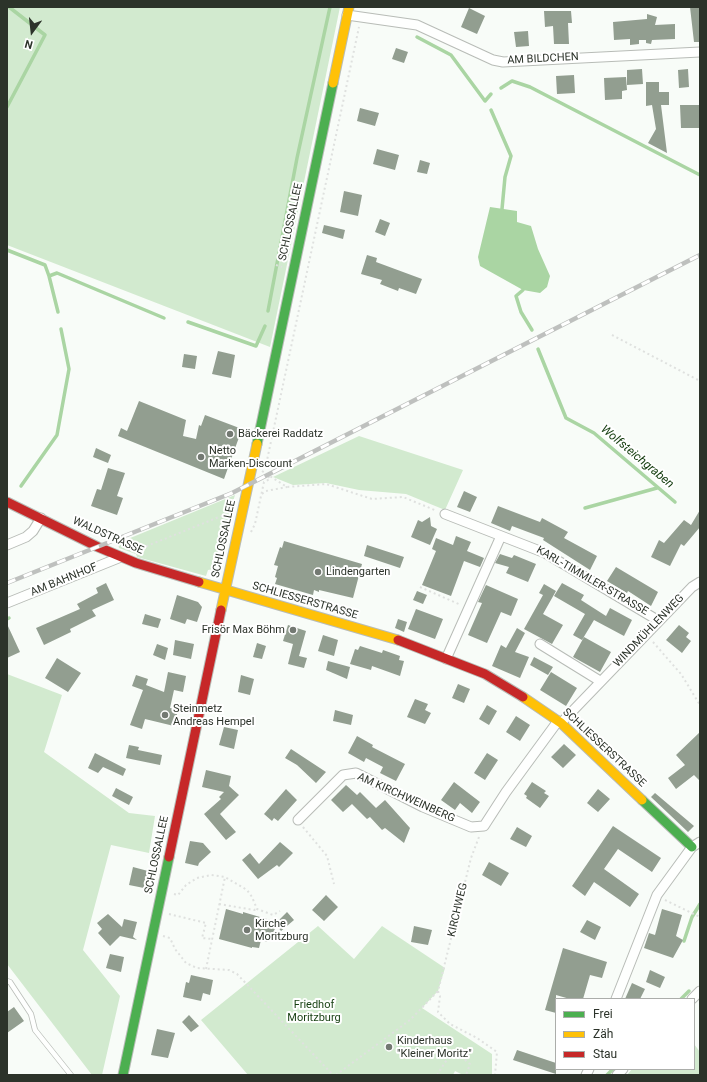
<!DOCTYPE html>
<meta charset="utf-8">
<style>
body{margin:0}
#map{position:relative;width:707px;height:1082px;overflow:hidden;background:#f8fcf8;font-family:Roboto,sans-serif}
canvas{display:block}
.frame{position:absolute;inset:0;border:8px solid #2c332a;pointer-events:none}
.legend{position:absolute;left:555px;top:998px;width:140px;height:72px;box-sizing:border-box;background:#fff;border:1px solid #abadaa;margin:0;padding:5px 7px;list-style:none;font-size:12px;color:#2c332a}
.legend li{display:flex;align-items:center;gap:8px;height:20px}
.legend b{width:20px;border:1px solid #abadaa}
.north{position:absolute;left:12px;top:12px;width:40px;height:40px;-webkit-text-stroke:3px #fff;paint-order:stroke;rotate:195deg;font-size:11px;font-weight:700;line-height:16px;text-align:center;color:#2c332a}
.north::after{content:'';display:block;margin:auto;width:14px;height:18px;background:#2c332a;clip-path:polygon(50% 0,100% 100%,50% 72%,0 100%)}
</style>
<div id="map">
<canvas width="707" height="1082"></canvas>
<div class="frame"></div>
<ul class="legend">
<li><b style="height:5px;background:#4caf50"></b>Frei</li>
<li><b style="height:5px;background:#ffc107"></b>Zäh</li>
<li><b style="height:5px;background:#c62828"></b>Stau</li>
</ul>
<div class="north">N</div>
</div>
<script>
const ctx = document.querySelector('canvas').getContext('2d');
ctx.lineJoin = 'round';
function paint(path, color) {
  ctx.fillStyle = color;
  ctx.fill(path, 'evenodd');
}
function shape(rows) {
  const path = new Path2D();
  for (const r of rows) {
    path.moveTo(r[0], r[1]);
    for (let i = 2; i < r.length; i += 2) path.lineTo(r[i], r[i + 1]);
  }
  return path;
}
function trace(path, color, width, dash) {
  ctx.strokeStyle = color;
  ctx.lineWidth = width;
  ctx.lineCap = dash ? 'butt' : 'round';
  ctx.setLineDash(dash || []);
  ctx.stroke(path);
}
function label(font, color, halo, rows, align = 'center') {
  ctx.font = font + ' Roboto,sans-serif';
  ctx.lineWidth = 4;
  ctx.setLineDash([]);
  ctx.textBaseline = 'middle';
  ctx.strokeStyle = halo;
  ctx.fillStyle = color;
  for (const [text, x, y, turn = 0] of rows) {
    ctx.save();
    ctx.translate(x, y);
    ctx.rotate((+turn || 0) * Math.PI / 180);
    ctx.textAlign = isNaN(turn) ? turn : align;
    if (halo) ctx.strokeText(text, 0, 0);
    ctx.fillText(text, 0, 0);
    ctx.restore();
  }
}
const green = shape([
 [7,7,340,7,270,347,7,245],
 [359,436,463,470,445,510,406,494,359,490,326,483,293,485,273,477],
 [235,495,217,555,214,555,212,563,215,564,214,569,208,570,206,576,137,557,136,554,119,548,118,543],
 [7,674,62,695,44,752,129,813,155,816,149,853,111,845,83,950,120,996,102,1075,92,1075,7,964],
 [318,926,354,959,382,926,445,968,438,991,422,1008,492,1054,492,1075,463,1075,455,1071,453,1075,248,1075,201,1020],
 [694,1044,700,1052,700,1075,627,1075,632,1069,694,1069]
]);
const water = shape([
 [490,207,517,211,517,222,531,226,538,249,550,276,547,287,540,293,523,290,480,266,478,257]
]);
const stream = shape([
 [417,37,451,55,485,101,491,94],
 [501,88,512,81,530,87,700,175],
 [7,107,45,35,9,7],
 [491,110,511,156,505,177,502,209],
 [7,250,45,265,49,276,57,273,164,318],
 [49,276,58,312],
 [523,290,516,296,521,312,532,330],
 [268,311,297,158,330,7],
 [188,322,256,346,265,326],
 [538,349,566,418,594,433,675,502],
 [21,486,57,435,69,369,61,329],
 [585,508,657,488],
 [7,619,9,618],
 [684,941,692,917,700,904],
 [681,999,689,991],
 [607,1075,613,1069]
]);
const building = shape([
 [690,7,700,7,700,42,694,42],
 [469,8,485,16,477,34,461,27],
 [544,11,571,11,572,23,568,23,569,44,554,44,553,26,545,27],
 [647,14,657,17,655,25,675,24,675,39,652,40,651,44,646,43,646,40,639,40,639,44,630,45,630,39,614,40,613,22,647,19],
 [528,31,529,46,516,47,514,32],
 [396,48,408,52,404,63,392,59],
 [642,69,643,84,627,85,627,70],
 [688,69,689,87,679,88,678,70],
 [574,75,575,93,557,94,556,76],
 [626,77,627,90,622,91,622,99,605,100,604,78],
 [646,82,659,82,659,92,669,92,669,105,661,105,667,153,648,143,656,129,652,105,646,106],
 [680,105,700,105,700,128,681,128],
 [360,108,379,113,375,126,357,121],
 [377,149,399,155,395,170,373,164],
 [420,160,430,163,427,174,417,172],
 [344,191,362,195,358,216,340,212],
 [380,219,390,223,385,236,375,232],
 [324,225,345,230,343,239,322,233],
 [367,255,377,258,376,262,422,279,416,294,399,288,398,291,380,284,382,280,361,274],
 [218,351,235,355,231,378,212,374],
 [184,354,197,356,195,369,182,367],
 [139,401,186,420,183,436,196,439,199,425,201,426,205,415,242,429,224,479,118,436,121,428,127,431],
 [96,448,111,455,108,463,93,457],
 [108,468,125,473,117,496,123,498,117,515,91,506,97,489,101,490],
 [464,491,477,497,470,512,457,507],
 [498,506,540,522,542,518,568,532,564,538,597,556,590,570,543,540,544,538,512,526,510,531,491,523],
 [700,510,700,527,684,546,681,544,670,566,651,557,659,540,664,543,684,520,691,525],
 [430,517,431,526,437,529,430,545,411,537,418,520,422,522],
 [456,536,471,542,467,551,484,558,480,567,464,561,451,596,422,585,436,551,432,549,436,538,453,545],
 [284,541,362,564,353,598,319,590,319,592,314,590,313,595,275,584,277,578,275,577,278,566,274,565,280,547,282,548],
 [367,545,404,557,400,568,364,556],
 [500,554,512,558,514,555,536,564,528,582,506,573,509,567,495,563],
 [616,567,658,592,651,606,628,591,627,593,607,581],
 [106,583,114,600,92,610,96,616,70,629,71,632,44,645,36,628,80,609,77,604,98,593,96,588],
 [562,583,584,595,581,600,606,616,610,608,632,620,624,636,594,620,582,640,573,635,585,614,554,596],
 [544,584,556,591,543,614,563,625,552,644,524,629,543,595,539,593],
 [486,585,518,599,511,616,501,612,487,643,468,635,482,603,478,602],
 [417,591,427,595,423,604,413,600],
 [177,595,198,602,202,607,197,622,187,619,185,624,170,619],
 [416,609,443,619,435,639,408,629],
 [145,614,161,619,158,628,142,624],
 [398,619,407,622,404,632,395,628],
 [7,624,20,652,7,658],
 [288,625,306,631,299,656,307,658,304,668,288,664,293,644,283,641],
 [679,625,689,633,686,637,691,641,682,653,666,640],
 [517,628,525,633,515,652,529,657,520,678,492,666,501,645,506,648],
 [323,635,338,640,334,656,318,651],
 [584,637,611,652,600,672,573,657],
 [175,640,194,644,191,659,173,655],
 [257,643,266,646,262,659,253,657],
 [157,644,168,648,165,660,153,655],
 [360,646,382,653,383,650,400,656,399,660,404,661,400,676,372,666,371,670,350,664,355,649,358,650],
 [534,657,553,667,548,675,530,665],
 [57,658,81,673,68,692,45,678],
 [328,661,350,667,347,679,326,670],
 [168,672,186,676,183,692,174,690,170,708,178,710,174,726,145,719,142,729,130,725,143,690,132,686,136,675,148,679,146,685,164,692],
 [551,672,577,688,566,706,540,690],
 [241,675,254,679,250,695,238,692],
 [458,684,470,689,464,703,452,698],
 [415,699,428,704,425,710,431,713,425,724,407,717],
 [487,705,497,711,489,725,479,719],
 [335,710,353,715,351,725,333,721],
 [516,716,530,725,520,741,506,732],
 [224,727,238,730,234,749,219,745],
 [700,732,700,781,694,775,676,789,668,778,685,765,676,755],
 [357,736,373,745,372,747,405,764,396,781,380,773,383,767,366,758,364,762,348,753],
 [564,744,576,755,563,768,551,757],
 [129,745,139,747,138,750,162,755,160,765,126,758],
 [291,749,326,772,316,783,297,765,285,758],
 [95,753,126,769,123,776,103,767,98,773,88,768],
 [487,753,498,760,485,780,474,773],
 [206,770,231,776,229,786,239,795,220,814,236,832,226,840,204,814,221,799,219,797,224,792,202,787],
 [454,782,480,802,472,813,460,803,455,810,441,800],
 [532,782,546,791,544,793,549,796,540,808,526,798,527,796,524,794],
 [346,785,357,795,360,792,376,808,385,800,410,828,404,843,385,828,382,830,370,817,367,819,352,804,343,812,331,800],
 [116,788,133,797,129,805,112,796],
 [286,789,297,800,278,821,274,818,272,821,264,814],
 [598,789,610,799,598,812,587,803],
 [655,793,694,826,688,832,651,797],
 [613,826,661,858,652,872,618,849,604,869,639,894,630,907,594,882,585,896,572,886],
 [517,827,532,836,526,847,510,839],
 [190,841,203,843,211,852,199,863,198,866,185,863],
 [280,842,293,853,279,867,277,865,258,879,242,860,250,853,259,864],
 [489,862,509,873,501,886,482,875],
 [133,867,148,871,144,888,129,885],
 [326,895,338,907,324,921,312,910],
 [226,909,243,914,243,912,277,922,287,912,294,920,281,931,276,925,272,938,267,942,261,940,259,948,252,947,252,948,219,939],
 [662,909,682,915,676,936,683,940,673,958,644,948,649,933,655,935],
 [108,914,122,927,124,919,137,922,133,937,137,940,120,936,110,946,98,933,102,929,97,923],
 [587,920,601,927,595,940,580,932],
 [414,926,432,930,428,945,411,942],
 [563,948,607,962,602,978,590,975,583,999,570,999,556,995,556,1013,545,1010],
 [110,954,124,957,121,972,106,968],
 [650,970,665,977,660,988,646,982],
 [191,975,213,980,210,995,203,993,201,1001,183,997,186,982,189,983],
 [632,983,645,989,640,999,625,999],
 [14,1007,24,1021,7,1033,7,1012],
 [189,1015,199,1026,191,1032,182,1022],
 [157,1029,175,1033,168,1058,151,1055],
 [517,1050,556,1063,556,1074,513,1060]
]);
const path = shape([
 [276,265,282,267],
 [612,335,700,381],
 [263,467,266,465,359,27],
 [262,471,287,487,326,484,372,499,403,497,437,511],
 [262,494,266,491,287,487],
 [251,532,255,524,264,482,270,479,268,476],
 [137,550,229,513],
 [420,587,461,605],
 [653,642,681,674,700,705],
 [303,827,327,856,334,884],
 [174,894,178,895,186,885,197,878,211,875,225,877,247,890,252,897,257,909,273,915,280,911],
 [665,900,700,917],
 [219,904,254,910,257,909],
 [169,914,206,923,202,938,212,939],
 [163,936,170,938,175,949,186,963,197,968,229,970,237,974,333,1075],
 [206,969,225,877],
 [438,991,440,996,438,1012,450,1024,477,1038,497,1052,495,1075],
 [336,1075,410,1020,438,991,471,858,479,837],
 [437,1075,453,1050,470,1064,466,1075]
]);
const lane = shape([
 [7,981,10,982,31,1014,35,1030,71,1075]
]);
const street = shape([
 [347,15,417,25,493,60,503,62,700,52],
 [445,514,545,553,659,621],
 [7,545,26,537,33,531,41,518],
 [7,603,121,557],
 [540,644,600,681],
 [446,659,501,536],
 [561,723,692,587,700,582],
 [298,820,343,775,356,773,423,807,471,827,484,826,506,792,558,721],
 [616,999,657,895,692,847,700,842],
 [692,999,700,991],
 [586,1075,589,1069],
 [617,1075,623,1069]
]);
const fast = shape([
 [257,444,333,83],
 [642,800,692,847],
 [123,1075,169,857]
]);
const slow = shape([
 [333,83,349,7],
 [199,582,398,640],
 [221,610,257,444],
 [523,697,561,723,642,800]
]);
const jam = shape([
 [7,502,98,547,136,563,199,582],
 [398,640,485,674,523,697],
 [169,857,221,610]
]);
const rail = shape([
 [7,583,232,493,700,255]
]);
const markers = [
 [230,434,4,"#737972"],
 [201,457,4,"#737972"],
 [318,572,4,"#737972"],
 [293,630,4,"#737972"],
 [165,715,4,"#737972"],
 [247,930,4,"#737972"],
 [389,1047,4,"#737972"]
];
const streetNames = [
 ["AM BILDCHEN",543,59,-3],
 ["SCHLOSSALLEE",291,222,-78],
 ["WALDSTRASSE",108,536,24],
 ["SCHLOSSALLEE",224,539,-78],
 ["AM BAHNHOF",64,580,-22],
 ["KARL-TIMMLER-STRASSE",592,581,30],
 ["SCHLIESSERSTRASSE",305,601,16],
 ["WINDMÜHLENWEG",649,631,-46],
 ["SCHLIESSERSTRASSE",604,748,43],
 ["AM KIRCHWEINBERG",406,798,24],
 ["SCHLOSSALLEE",157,855,-78],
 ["KIRCHWEG",458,910,-77]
];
const poiNames = [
 ["Bäckerei Raddatz",238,434],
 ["Netto",209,451],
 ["Marken-Discount",209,464],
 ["Lindengarten",326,572],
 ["Frisör Max Böhm",285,630,"right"],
 ["Steinmetz",173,709],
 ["Andreas Hempel",173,722],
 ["Kirche",255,924],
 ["Moritzburg",255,937],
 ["Kinderhaus",397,1041],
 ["\"Kleiner Moritz\"",397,1054]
];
const parkNames = [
 ["Friedhof",314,1005],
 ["Moritzburg",314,1018]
];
const waterNames = [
 ["Wolfsteichgraben",637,457,40]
];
paint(green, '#d2eacf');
paint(water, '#aad5a3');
trace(stream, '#aad5a3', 3.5);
paint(building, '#929e90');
trace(lane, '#b8bcb7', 6);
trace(street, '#b8bcb7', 11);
trace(fast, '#b8bcb7', 11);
trace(slow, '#b8bcb7', 11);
trace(jam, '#b8bcb7', 11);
trace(path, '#dfe1df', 2, [2, 3]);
trace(lane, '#fefffe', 4.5);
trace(street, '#fefffe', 9);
trace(fast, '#4caf50', 9);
trace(slow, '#ffc107', 9);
trace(jam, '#c62828', 9);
trace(rail, '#bec0be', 4.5);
trace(rail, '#fff', 3, [9]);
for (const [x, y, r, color] of markers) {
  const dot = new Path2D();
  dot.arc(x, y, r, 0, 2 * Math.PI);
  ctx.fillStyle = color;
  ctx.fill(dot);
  trace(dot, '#fff', 1.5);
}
label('11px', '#2c332a', '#fff', streetNames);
label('11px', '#2c332a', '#fff', poiNames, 'left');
label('11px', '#163f11', '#fff', parkNames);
label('italic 12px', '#133c0e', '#fff', waterNames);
</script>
